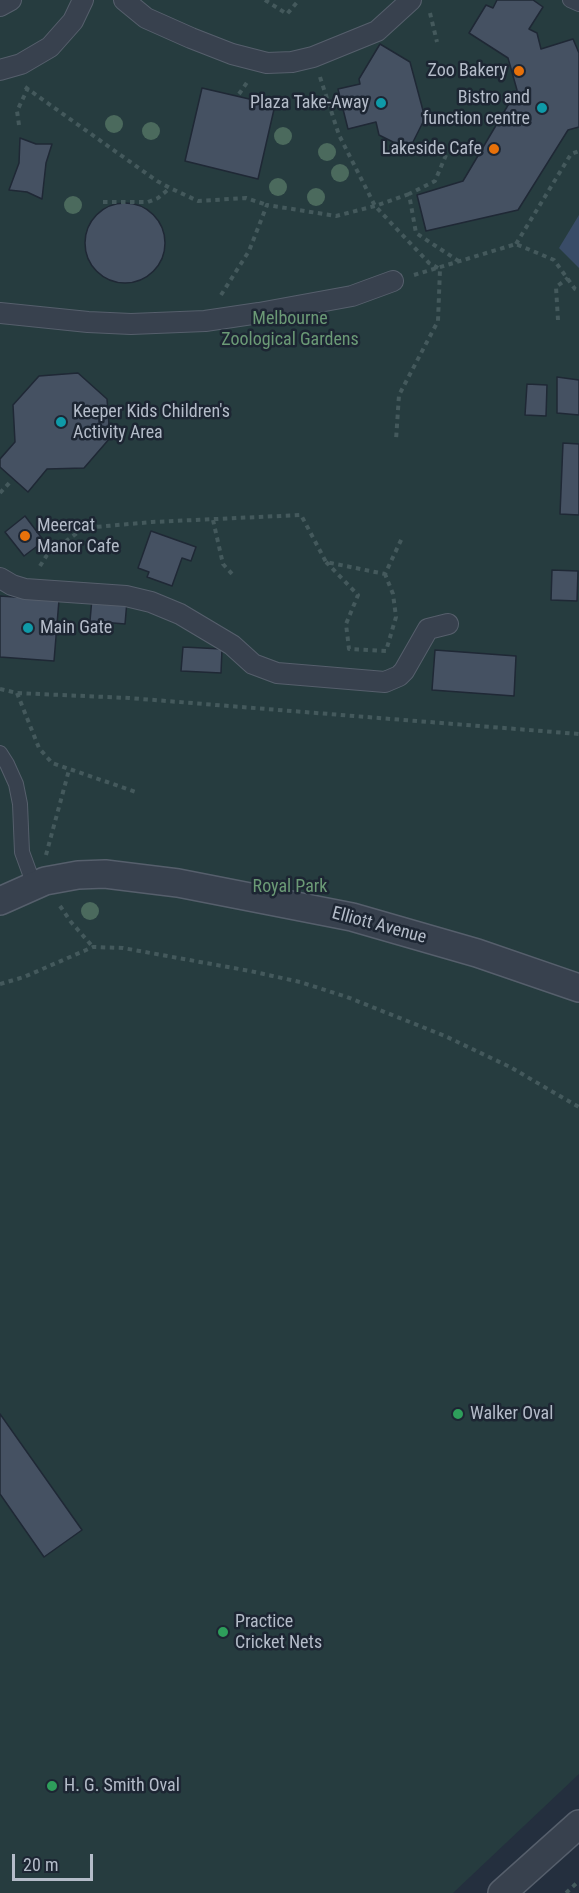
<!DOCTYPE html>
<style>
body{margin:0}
#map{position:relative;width:579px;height:1893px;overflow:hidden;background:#242f3e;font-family:"Roboto Condensed",sans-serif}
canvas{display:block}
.scale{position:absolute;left:12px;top:1854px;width:81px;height:27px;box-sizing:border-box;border:3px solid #b4bcc9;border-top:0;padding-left:8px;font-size:18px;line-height:21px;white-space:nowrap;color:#b4bcc9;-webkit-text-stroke:4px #1d2633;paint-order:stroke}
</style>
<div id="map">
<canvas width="579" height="1893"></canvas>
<div class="scale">20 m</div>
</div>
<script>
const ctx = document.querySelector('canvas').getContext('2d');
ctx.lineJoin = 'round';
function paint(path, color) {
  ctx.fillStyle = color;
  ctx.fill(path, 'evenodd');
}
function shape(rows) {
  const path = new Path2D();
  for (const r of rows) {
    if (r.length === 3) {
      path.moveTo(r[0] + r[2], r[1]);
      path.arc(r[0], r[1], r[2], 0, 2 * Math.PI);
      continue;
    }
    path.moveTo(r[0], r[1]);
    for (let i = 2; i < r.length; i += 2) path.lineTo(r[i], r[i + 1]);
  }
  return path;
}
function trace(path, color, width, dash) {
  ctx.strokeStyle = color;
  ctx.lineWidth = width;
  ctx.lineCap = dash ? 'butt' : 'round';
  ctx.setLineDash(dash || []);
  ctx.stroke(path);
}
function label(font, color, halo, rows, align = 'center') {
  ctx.font = font + ' "Roboto Condensed",sans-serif';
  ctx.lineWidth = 5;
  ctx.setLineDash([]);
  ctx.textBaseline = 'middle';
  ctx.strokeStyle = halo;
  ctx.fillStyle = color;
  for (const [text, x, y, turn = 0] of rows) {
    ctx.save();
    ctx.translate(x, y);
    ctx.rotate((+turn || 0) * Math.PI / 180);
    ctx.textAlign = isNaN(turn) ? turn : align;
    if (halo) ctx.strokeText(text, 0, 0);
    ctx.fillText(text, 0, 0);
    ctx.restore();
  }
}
const green = shape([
 [0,0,579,0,579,1774,453,1893,0,1893]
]);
const water = shape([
 [579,215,579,268,559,248]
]);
const building = shape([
 [497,0,533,0,543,7,529,29,537,33,541,49,573,39,579,53,579,127,568,130,518,210,426,231,417,195,463,181,517,90,508,58,469,33,486,5,493,8,497,0],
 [380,44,410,62,425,118,409,150,379,135,376,122,348,129,338,89,360,84,359,79,380,44],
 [202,88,275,105,258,179,185,161,202,88],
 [20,138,36,144,52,144,46,163,42,199,27,192,9,190,19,163,20,138],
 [125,243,40],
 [78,373,107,399,110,438,84,468,47,469,28,492,0,467,0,459,15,442,13,405,39,376,78,373],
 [557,377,579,380,579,415,557,413,557,377],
 [527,384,547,385,546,416,525,415,527,384],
 [563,443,579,444,579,515,560,514,563,443],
 [25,516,44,541,24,556,5,532,25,516],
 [151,531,196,547,191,561,182,558,172,586,147,577,149,572,138,568,151,531],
 [552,570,578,571,577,601,551,600,552,570],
 [0,596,59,600,54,661,0,657,0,596],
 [92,598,127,601,125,624,90,621,92,598],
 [183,647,222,649,221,673,181,671,183,647],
 [435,650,516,656,514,696,432,690,435,650],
 [0,1414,82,1530,44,1557,0,1494,0,1414]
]);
const path = shape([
 [265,0,287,14,299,0],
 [430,13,437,42],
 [320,77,339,135,375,206,429,263,440,269,438,321,399,395,396,440],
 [25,87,157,181,170,188,198,201,246,198,267,205],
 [239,94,248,81],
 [19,125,17,111,28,88],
 [446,155,435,181,409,194,416,233,460,262],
 [103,202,148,202,158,198,170,188],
 [516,244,571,154,579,151],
 [414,275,516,244,554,260,575,289,579,291],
 [221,295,249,251,267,205,336,216,375,206,409,194],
 [558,320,556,287,568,278],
 [0,493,11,481],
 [213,520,223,564,232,574],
 [326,562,358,595,346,624,349,649,386,651,396,617,393,594,385,574],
 [40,566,47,555,84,528,152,522,301,515,326,562,385,574,402,538],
 [0,689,17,693,129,698,579,734],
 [17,693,39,748,52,763,136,792],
 [46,855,69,770],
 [60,906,71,922,93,947],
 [0,984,24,977,93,947,123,948,250,971,300,982,347,997,445,1036,510,1067,579,1107],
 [566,1893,579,1881]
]);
const service = shape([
 [570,0,579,4],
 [0,753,7,764,16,784,20,804,22,852,34,885]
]);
const pedestrian = shape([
 [124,0,146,18,191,38,232,54,267,63,292,62,313,57,377,31,411,0],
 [0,6,11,0],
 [0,70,21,64,50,47,73,21,83,0],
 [0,313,88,322,131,324,205,321,259,313,352,296,393,281],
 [0,578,12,585,25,589,126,596,151,602,180,614,232,645,253,664,277,673,385,682,399,676,404,671,428,629,448,624]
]);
const minor = shape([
 [0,901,45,881,78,875,105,874,178,883,352,917,477,953,579,988],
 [502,1893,579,1824]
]);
const trees = [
 [114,124],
 [151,131],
 [283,136],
 [327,152],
 [340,173],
 [278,187],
 [316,197],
 [73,205],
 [90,911]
];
const markers = [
 [519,71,6,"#e8710a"],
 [381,103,6,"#0f9aa8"],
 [542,108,6,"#0f9aa8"],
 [494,149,6,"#e8710a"],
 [61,422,6,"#0f9aa8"],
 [25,536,6,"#e8710a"],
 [28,628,6,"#0f9aa8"],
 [458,1414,6,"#2e9e5b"],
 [223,1632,6,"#2e9e5b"],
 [52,1786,6,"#2e9e5b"]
];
const poiNames = [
 ["Zoo Bakery",507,71,"right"],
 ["Bistro and",530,98,"right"],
 ["function centre",530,119,"right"],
 ["Plaza Take-Away",369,103,"right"],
 ["Lakeside Cafe",482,149,"right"],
 ["Keeper Kids Children's",73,412],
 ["Activity Area",73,433],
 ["Meercat",37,526],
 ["Manor Cafe",37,547],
 ["Main Gate",40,628],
 ["Walker Oval",470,1414],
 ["Practice",235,1622],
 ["Cricket Nets",235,1643],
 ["H. G. Smith Oval",64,1786]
];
const parkNames = [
 ["Melbourne",290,319],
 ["Zoological Gardens",290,340],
 ["Royal Park",290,887]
];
const streetNames = [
 ["Elliott Avenue",379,926,15]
];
paint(green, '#263c3f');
paint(water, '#394c67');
paint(building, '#455162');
trace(building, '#1f2835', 1.5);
trace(service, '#565f6c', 16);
trace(pedestrian, '#565f6c', 22);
trace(minor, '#565f6c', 30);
trace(path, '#44595c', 4, [4.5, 4.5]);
trace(service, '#38414e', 14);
trace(pedestrian, '#38414e', 20);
trace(minor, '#38414e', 27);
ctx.fillStyle = '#4b6a5d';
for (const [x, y] of trees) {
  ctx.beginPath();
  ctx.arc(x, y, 9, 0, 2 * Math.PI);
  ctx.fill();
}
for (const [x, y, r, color] of markers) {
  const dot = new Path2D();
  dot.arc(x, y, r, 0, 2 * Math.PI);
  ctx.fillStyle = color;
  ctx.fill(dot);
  trace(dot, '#1d2633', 2);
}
label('18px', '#b4bcc9', '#1d2633', poiNames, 'left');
label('18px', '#6b9a76', '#1d2633', parkNames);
label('18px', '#b4bcc9', '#1d2633', streetNames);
</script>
